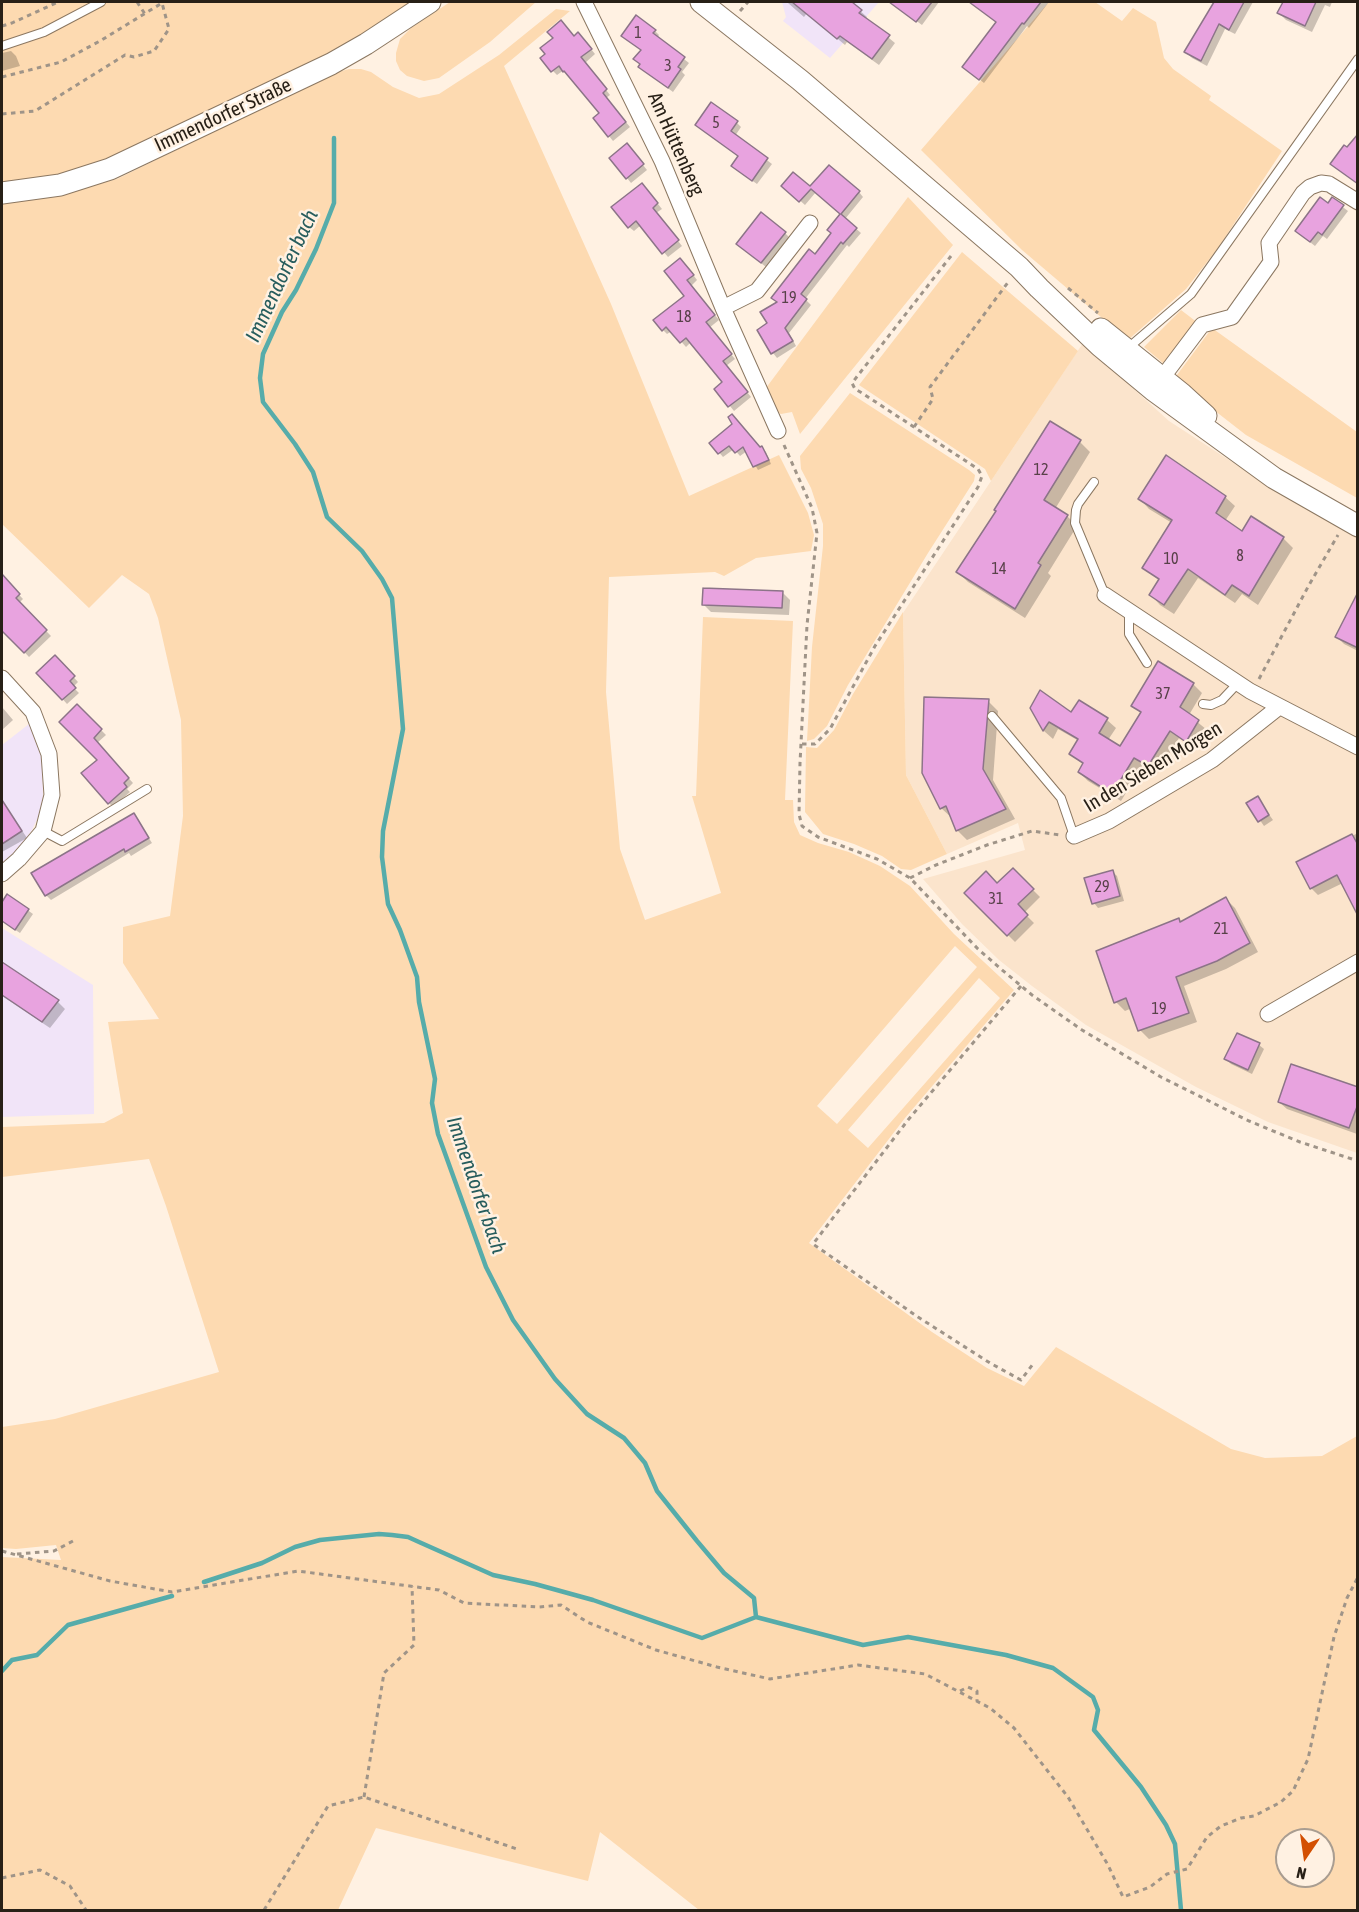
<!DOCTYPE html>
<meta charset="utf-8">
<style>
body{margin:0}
#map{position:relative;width:1359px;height:1912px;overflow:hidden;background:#fff1e2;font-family:"Asap Condensed",sans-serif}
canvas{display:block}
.frame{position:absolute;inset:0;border:3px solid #282017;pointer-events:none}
.north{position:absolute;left:1275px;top:1828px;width:60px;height:60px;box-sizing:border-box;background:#fff1e2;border:2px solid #a99d91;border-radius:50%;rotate:193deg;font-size:16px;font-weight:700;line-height:24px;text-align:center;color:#282017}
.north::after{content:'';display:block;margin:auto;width:21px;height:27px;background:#d34f01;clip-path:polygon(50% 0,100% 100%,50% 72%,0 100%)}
</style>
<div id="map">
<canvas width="1359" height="1912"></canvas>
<div class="frame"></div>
<div class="north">N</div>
</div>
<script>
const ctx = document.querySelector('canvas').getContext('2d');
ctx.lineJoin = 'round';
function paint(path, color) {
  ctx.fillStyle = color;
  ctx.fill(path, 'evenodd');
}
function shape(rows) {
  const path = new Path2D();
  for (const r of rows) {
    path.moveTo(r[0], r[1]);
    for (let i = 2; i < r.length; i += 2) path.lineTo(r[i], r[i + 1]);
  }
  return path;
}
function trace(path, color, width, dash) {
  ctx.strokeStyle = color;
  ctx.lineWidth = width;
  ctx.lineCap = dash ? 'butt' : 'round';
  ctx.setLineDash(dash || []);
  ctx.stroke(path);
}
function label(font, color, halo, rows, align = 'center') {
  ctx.font = font + ' "Asap Condensed",sans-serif';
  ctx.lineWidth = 5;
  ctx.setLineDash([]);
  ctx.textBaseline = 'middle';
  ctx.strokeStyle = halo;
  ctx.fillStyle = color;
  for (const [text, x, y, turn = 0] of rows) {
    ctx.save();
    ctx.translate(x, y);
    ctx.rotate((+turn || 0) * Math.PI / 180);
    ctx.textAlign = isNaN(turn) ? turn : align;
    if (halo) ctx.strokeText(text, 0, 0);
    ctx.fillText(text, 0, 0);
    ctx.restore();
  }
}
const built = shape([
 [1083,343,1169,421,1266,484,1357,535,1357,1153,1268,1122,1196,1087,1086,1025,1032,986,999,960,962,924,923,879,1025,850,1018,823,947,854,906,775,903,613]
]);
const education = shape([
 [782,2,879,2,830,58,783,21,786,17],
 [29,724,42,758,43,796,39,815,32,830,14,855,2,865,2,745],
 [2,928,93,985,94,1114,2,1117]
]);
const green = shape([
 [2,2,417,2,353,42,100,164,14,185,2,185],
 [450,2,536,2,490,42,439,78,424,81,407,76,400,70,396,61,396,53,400,39,411,28],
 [1049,2,1095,2,1122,21,1133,8,1156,22,1164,58,1173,69,1211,96,1209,100,1282,151,1218,248,1186,289,1128,340,1022,250,921,150],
 [556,9,570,11,504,66,611,304,689,496,779,455,808,513,814,535,811,551,756,558,724,576,715,572,609,577,606,692,620,849,645,920,721,893,692,796,696,796,703,617,793,621,785,800,793,800,794,822,800,835,818,843,849,852,880,866,910,886,954,934,1014,990,905,1118,809,1243,932,1332,987,1368,1024,1386,1056,1347,1231,1449,1265,1458,1322,1456,1357,1436,1357,1910,699,1910,600,1832,588,1881,376,1828,338,1910,2,1910,2,1557,61,1560,56,1545,16,1549,2,1548,2,1427,55,1419,219,1372,166,1206,149,1159,2,1177,2,1127,104,1123,123,1113,108,1022,159,1019,123,963,123,927,170,916,183,816,181,720,158,618,149,594,122,575,89,608,2,524,2,201,65,193,117,179,331,74,349,69,361,69,371,72,393,87,419,98,439,94,499,55],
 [955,946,977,967,837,1124,817,1106],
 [979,978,1000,998,868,1148,848,1130],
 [1287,1840,1323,1840,1323,1876,1287,1876],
 [908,197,953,245,800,434,792,412,781,414,776,411,766,388],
 [962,252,1078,351,991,481,985,469,859,385],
 [1181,310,1198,323,1169,359,1163,363,1144,347],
 [1212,328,1357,432,1357,498,1246,435,1174,379],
 [850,393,969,470,975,475,974,481,928,553,848,685,827,726,814,739,807,741,812,647,823,546,823,524,811,488,801,469,800,456],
 [903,612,906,775,947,854,911,870,901,869,882,856,854,844,823,834,805,812,806,747,817,748,834,730,853,694]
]);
const shadow = shape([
 [789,2,850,2,867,17,866,19,895,43,879,65,847,42,845,45,807,13,804,17,788,3],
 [896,2,939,2,922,25,899,8,894,4],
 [974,2,1049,2,1029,28,1027,26,984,83,969,71,997,23,973,3],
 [1216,2,1253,2,1235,34,1225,29,1207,66,1192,58,1186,52,1197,37],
 [1284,2,1332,2,1330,7,1325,5,1312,32,1286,20,1279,13],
 [655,31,659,35,657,38,689,63,682,72,685,75,673,92,645,71,642,50,623,35],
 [574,38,583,39,595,54,585,63,610,95,606,98,630,127,613,141,609,136,601,114,564,70,557,75,553,71],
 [11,51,16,56,20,66,2,71,2,53],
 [737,123,741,127,735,136,772,164,757,184,737,170,739,157,701,129],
 [631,150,647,170,631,183,627,178],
 [646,189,662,209,656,213,682,246,668,257,641,225,634,231,629,227],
 [810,189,859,192,863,197,845,219,861,233,849,247,847,245,805,299,811,305,789,333,796,346,777,358,773,353,770,324,778,303,833,234,829,230,842,214,816,192,805,205,788,190],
 [1332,199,1348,211,1327,239,1323,236,1315,246,1302,236],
 [785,233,790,238,766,267,742,248],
 [685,264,697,280,691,286,719,320,709,328,735,359,726,366,751,397,734,411,716,389,724,382,691,342,686,347,672,331,667,334,663,330,686,296],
 [1080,442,1090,452,1055,509,1067,516,1077,526,1048,573,1051,576,1025,618,968,582,958,572],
 [711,443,762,448,766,452,771,464,758,470,747,451,740,456,734,449,723,457],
 [1225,497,1235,506,1225,521,1243,533,1283,538,1293,548,1258,605,1242,594,1235,603,1198,578,1174,614,1160,605,1151,595,1160,581,1144,568,1172,523,1149,509,1140,499],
 [4,579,23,599,19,603,51,636,29,657,2,628,2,581],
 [782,592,790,600,789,615,711,612,703,604],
 [1358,607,1358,651,1344,644,1336,636],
 [55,657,78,682,73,687,79,693,67,704,39,673],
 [1158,663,1193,684,1202,693,1189,715,1207,730,1195,749,1179,738,1157,774,1143,765,1121,801,1088,781,1079,772,1084,765,1071,754,1079,741,1058,729,1053,739,1044,731,1032,708,1107,720,1116,728,1108,740,1121,748,1142,714,1133,705],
 [988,701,998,711,993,780,1015,819,967,840,957,830,952,818,941,808],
 [77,706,106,735,97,743,133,783,127,789,130,792,113,807,109,803,99,760],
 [2,707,13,720,2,730],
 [1257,798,1273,820,1264,826,1248,803],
 [2,800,27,838,2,852],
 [134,815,152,843,131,856,129,853,51,900,46,895],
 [1358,833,1358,907,1343,883,1318,895,1311,888,1298,863],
 [1013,870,1040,897,1024,913,1034,923,1015,942,966,893,997,885],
 [1112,871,1117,876,1124,901,1098,908,1094,903],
 [8,896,33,914,20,933,2,921,2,905],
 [1226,899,1235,908,1258,952,1226,969,1184,986,1197,1022,1149,1039,1140,1030,1132,1008,1125,1011,1116,1002,1178,920,1181,923],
 [2,964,58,1002,65,1009,50,1028,2,996],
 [1238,1034,1259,1045,1264,1049,1252,1074,1231,1064,1226,1059],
 [1358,1089,1357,1134,1287,1109,1279,1102]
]);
const stream = shape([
 [334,138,334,203,316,249,296,290,282,312,263,354,260,378,263,402,295,444,313,472,327,517,362,551,382,579,392,598,403,729,383,831,382,857,388,904,400,930,417,977,419,1002,435,1079,432,1103,438,1134,486,1267,513,1320,555,1379,587,1414,624,1438,645,1463,657,1491,697,1541,724,1573,754,1598,756,1617,863,1645,908,1637,1006,1655,1053,1668,1093,1697,1098,1710,1094,1730,1141,1787,1166,1825,1175,1844,1181,1910],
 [204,1582,262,1563,295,1547,320,1540,379,1534,392,1535,408,1537,419,1542,493,1575,535,1584,593,1600,702,1638,756,1617],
 [2,1671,12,1660,37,1655,68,1625,172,1596]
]);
const building = shape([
 [792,2,852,2,862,10,859,13,890,35,872,59,840,36,837,39,792,2],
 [889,2,932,2,916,22,889,2],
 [969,2,1041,2,1024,24,1022,23,979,80,962,67,996,22,969,2],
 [1214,2,1244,2,1229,30,1219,24,1201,61,1184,52,1214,2],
 [1283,2,1316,2,1305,26,1277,13,1283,2],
 [636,15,656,30,653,33,685,57,678,67,681,69,668,88,638,67,640,64,633,59,641,50,621,36,636,15],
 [561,20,574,36,578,32,592,49,581,57,607,89,603,93,626,122,608,137,593,118,599,113,564,71,563,72,559,66,551,72,540,58,545,54,540,48,553,38,547,32,561,20],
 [711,102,738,121,731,131,768,158,752,181,731,166,738,156,695,125,711,102],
 [1358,134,1358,184,1330,164,1344,145,1347,147,1358,134],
 [627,143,644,164,626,179,609,158,627,143],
 [829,165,860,191,841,214,857,228,843,244,841,242,801,294,807,299,785,328,793,341,771,354,757,330,767,323,760,312,777,302,771,298,809,249,815,254,831,233,827,230,840,214,811,189,799,202,781,186,793,172,810,186,829,165],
 [642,183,658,203,653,208,679,240,662,254,636,221,628,228,611,207,642,183],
 [1320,197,1328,203,1332,197,1344,205,1322,235,1318,232,1310,242,1295,231,1320,197],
 [761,212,786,232,761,263,736,244,761,212],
 [680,258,694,275,687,280,715,315,706,322,732,354,723,361,748,392,728,407,714,389,722,382,686,338,680,343,666,327,662,331,653,320,684,296,664,271,680,258],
 [732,414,760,447,762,446,769,460,753,467,743,447,735,453,729,446,718,454,709,443,732,424,728,417,732,414],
 [1050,421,1081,440,1044,500,1068,515,1038,563,1041,565,1015,609,956,572,996,511,994,510,1050,421],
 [1166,455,1226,496,1216,513,1242,531,1251,516,1284,537,1249,596,1232,585,1225,595,1188,569,1164,605,1149,595,1159,579,1142,568,1172,520,1138,499,1166,455],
 [2,574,20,594,16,598,47,630,24,653,2,631,2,574],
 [703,588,783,591,782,608,702,605,703,588],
 [1358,592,1358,648,1335,637,1358,592],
 [55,655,75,676,70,681,76,688,62,700,36,673,55,655],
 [1158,661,1194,683,1180,707,1199,720,1186,742,1170,731,1148,766,1134,758,1112,794,1078,772,1083,763,1069,754,1078,739,1049,722,1043,731,1030,708,1040,690,1071,712,1079,700,1108,718,1099,733,1120,746,1141,712,1131,706,1158,661],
 [924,697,989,699,983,769,1006,809,956,831,946,806,940,809,922,773,924,697],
 [77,704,102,729,94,738,129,778,124,783,127,787,108,804,81,773,97,760,59,722,77,704],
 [1258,796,1269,815,1258,822,1246,803,1258,796],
 [2,800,22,831,2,844,2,800],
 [134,813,149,838,125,852,124,849,45,896,31,873,134,813],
 [1352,834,1358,845,1358,916,1337,875,1310,889,1296,862,1352,834],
 [1013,868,1034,889,1018,904,1028,915,1007,936,964,893,986,871,997,883,1013,868],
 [1113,870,1120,896,1092,904,1084,878,1113,870],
 [7,894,29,909,15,930,2,921,2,902,7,894],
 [1226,897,1250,943,1217,961,1176,977,1189,1013,1138,1031,1126,998,1114,1003,1096,951,1179,918,1180,922,1226,897],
 [2,962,59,1000,42,1022,2,995,2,962],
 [1237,1033,1260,1043,1248,1070,1224,1059,1237,1033],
 [1291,1064,1358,1087,1358,1104,1349,1128,1278,1102,1291,1064]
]);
const path = shape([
 [137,2,145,14],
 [740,11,748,2],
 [2,26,12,23,58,2],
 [2,77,61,62,100,41,162,3],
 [2,114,35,111,125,55,134,57,154,51,169,29,162,3,164,2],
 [1068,288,1098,313],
 [914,427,933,399,930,387,1009,281],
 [784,445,812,508,817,533,807,625,800,763,799,814,802,826,818,837,877,859,910,878,978,949,1001,969,1032,995,1082,1030,1161,1077,1249,1121,1300,1142,1358,1161],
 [1259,679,1309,585,1338,535],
 [802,744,815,744,830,729,875,646,978,487,982,476,978,469,862,393,855,389,852,383,951,256],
 [910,878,936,865,987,845,1032,831,1060,835],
 [1021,986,908,1120,813,1244,918,1317,990,1363,1021,1380,1033,1364],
 [2,1551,110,1581,172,1592,298,1571,439,1590,464,1603,539,1607,561,1605,587,1622,656,1650,717,1667,770,1679,858,1665,925,1674,990,1708,1014,1728,1068,1797,1108,1865,1123,1897,1150,1887,1167,1874,1187,1869,1207,1837,1221,1826,1241,1818,1254,1816,1281,1802,1293,1791,1308,1759,1334,1637,1347,1598,1358,1577],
 [17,1554,54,1551,73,1541],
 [960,1691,968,1687,977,1691,977,1701],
 [364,1797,384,1673,414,1645,412,1586],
 [2,1878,40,1870,70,1886,86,1910],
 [264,1910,328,1806,364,1797,520,1850]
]);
const lane = shape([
 [2,46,44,32,101,2],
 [1128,348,1191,294,1358,59],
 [1094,482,1078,504,1076,510,1075,523,1105,595],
 [1129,611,1129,634,1147,663],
 [1203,704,1211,705,1222,700,1238,683],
 [992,716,1061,798,1074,836],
 [43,831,62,841,147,789]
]);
const street = shape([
 [584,2,662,161,723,308,778,431],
 [723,308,757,291,810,223],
 [1156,386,1202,325,1232,317,1271,262,1269,243,1303,193,1310,187,1321,183,1329,184,1358,202],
 [1105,595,1250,691,1358,747],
 [2,678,33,712,49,754,52,795,43,831,19,859,2,874],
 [1074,836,1109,821,1212,760,1279,707],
 [1268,1014,1358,962]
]);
const secondary = shape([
 [701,2,800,80,1019,267,1039,288,1100,346,1153,390,1274,478,1358,526],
 [2,193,60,185,110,169,331,64,366,44,430,2],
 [1101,329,1182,394,1206,416]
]);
const numberNames = [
 ["1",638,33],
 ["3",668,66],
 ["5",716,123],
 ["19",789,298],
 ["18",684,317],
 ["12",1041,470],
 ["8",1240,556],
 ["10",1171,559],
 ["14",999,569],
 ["37",1163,694],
 ["29",1102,887],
 ["31",996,899],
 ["21",1221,929],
 ["19",1159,1009]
];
const streetNames = [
 ["Immendorfer Straße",223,115,-25],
 ["Am Hüttenberg",676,144,66],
 ["In den Sieben Morgen",1153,767,-31]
];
const waterNames = [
 ["Immendorfer bach",282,276,-65],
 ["Immendorfer bach",476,1185,71]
];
paint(built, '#fbe4cc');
paint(education, '#f1e4f8');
paint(green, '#fddab1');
paint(shadow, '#0003');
trace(stream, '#56acaa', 4.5);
paint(building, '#e8a3df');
trace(building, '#8c7488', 1.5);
trace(lane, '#8b7761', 10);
trace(street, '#8b7761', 17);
trace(secondary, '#8b7761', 23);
trace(path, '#9f9488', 3, [4.5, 4.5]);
trace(lane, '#fff', 8);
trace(street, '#fff', 15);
trace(secondary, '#fff', 21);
label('16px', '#584149', null, numberNames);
label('20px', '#282017', '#fff1e2', streetNames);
label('italic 21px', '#275d5d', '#fff1e2', waterNames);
</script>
